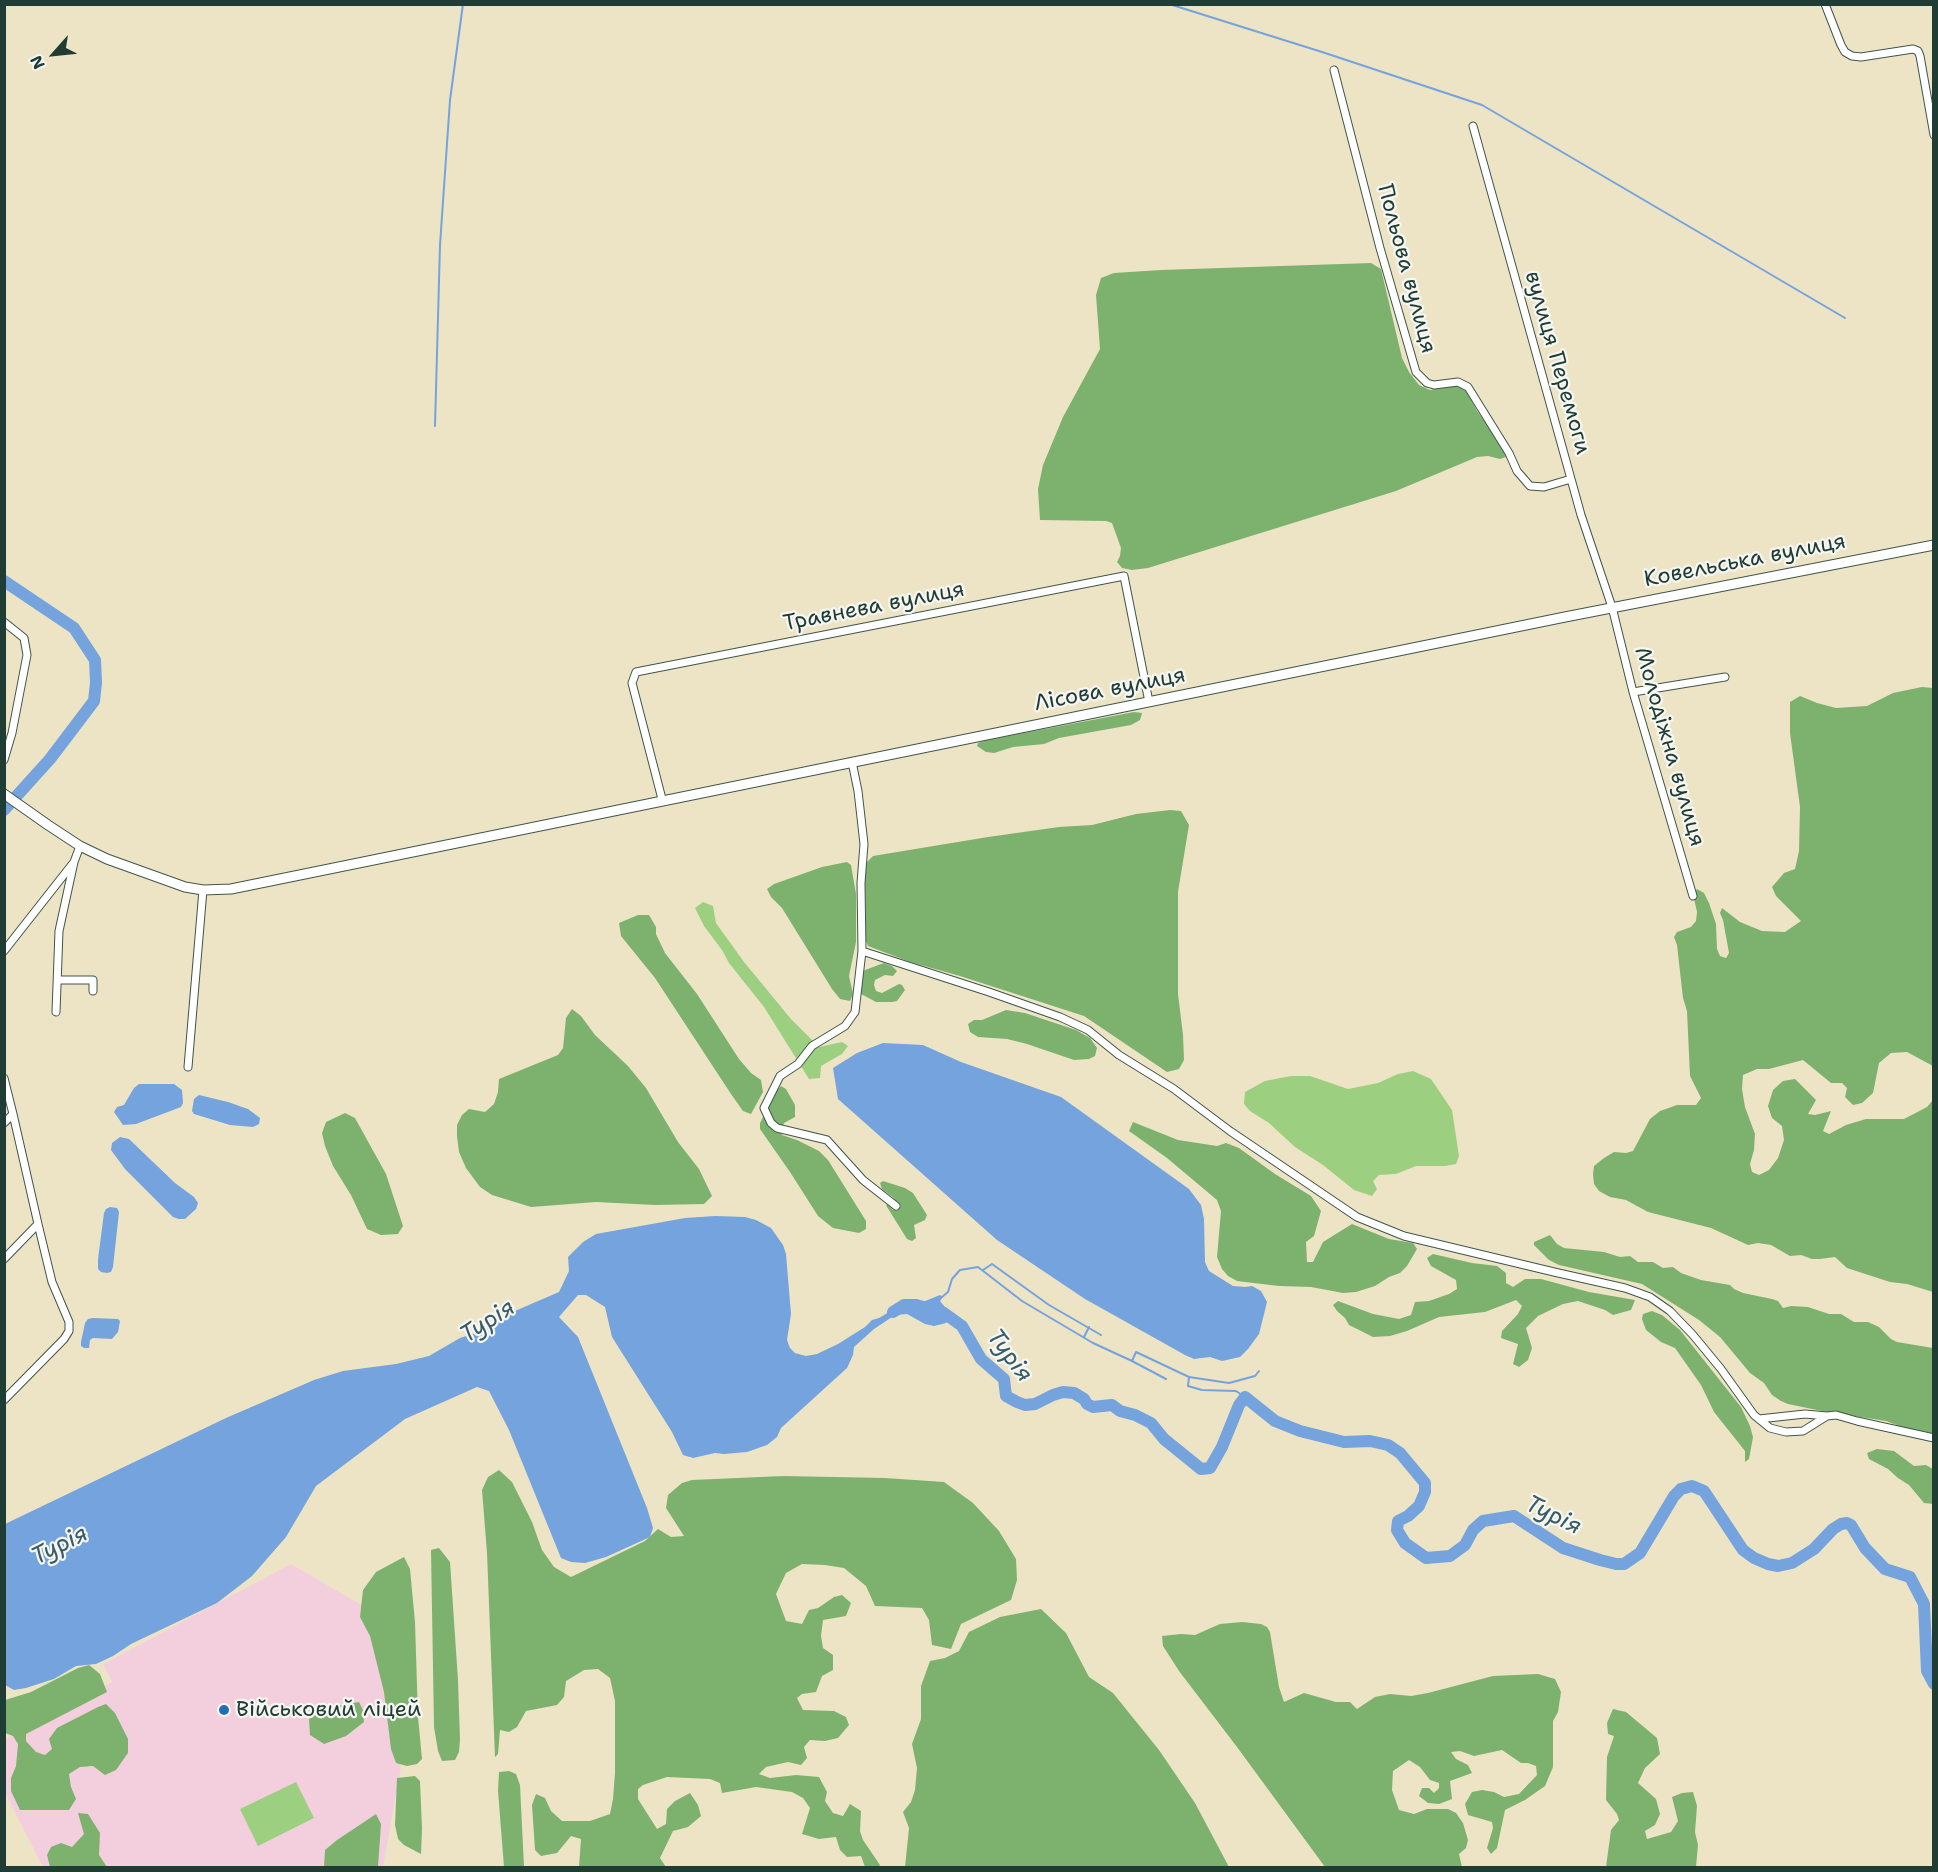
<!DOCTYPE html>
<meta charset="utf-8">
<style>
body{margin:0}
#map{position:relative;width:1938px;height:1872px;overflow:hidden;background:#ede4c6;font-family:"Shantell Sans",sans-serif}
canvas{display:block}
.frame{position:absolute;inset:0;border:6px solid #1f3d34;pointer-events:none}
.north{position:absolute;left:24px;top:24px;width:60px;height:60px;-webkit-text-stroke:4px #f6f6f2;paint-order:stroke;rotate:243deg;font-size:16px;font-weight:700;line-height:24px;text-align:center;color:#1f3d34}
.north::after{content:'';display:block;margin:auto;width:21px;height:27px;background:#1f3d34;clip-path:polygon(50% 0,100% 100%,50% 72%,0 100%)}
</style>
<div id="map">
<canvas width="1938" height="1872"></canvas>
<div class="frame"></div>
<div class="north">N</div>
</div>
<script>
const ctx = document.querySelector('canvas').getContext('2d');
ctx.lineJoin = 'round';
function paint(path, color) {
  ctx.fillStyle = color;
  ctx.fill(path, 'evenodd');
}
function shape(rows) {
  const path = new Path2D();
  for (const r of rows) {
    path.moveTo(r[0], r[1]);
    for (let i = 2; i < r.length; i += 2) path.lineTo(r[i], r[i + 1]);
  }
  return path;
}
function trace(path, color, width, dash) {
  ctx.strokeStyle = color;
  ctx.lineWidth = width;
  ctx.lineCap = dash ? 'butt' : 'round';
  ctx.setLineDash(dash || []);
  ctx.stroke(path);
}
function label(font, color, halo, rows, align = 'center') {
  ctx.font = font + ' "Shantell Sans",sans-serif';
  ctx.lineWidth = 4.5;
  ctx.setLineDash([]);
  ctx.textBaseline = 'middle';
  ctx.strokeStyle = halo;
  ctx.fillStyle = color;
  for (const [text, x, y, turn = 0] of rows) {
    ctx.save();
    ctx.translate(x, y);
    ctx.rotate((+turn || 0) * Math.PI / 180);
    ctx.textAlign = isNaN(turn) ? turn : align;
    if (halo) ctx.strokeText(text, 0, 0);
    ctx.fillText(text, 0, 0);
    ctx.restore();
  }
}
const built = shape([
 [291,1564,372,1611,401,1767,383,1867,43,1867,5,1793,5,1739,112,1682,103,1664]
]);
const green = shape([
 [703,902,713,906,716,923,744,962,791,1019,819,1047,842,1042,848,1046,842,1054,821,1066,820,1078,809,1079,764,1007,729,963,722,950,704,926,695,908],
 [1413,1071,1431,1079,1452,1110,1459,1156,1456,1164,1445,1166,1416,1166,1396,1174,1379,1175,1373,1181,1377,1189,1372,1196,1354,1190,1323,1165,1295,1147,1269,1123,1250,1111,1244,1104,1245,1092,1265,1081,1291,1076,1310,1076,1348,1089,1378,1083,1398,1074],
 [296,1782,314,1818,258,1846,240,1809]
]);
const forest = shape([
 [1371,263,1381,269,1402,358,1409,372,1419,385,1430,390,1458,385,1467,392,1477,411,1504,448,1506,457,1500,459,1488,456,1477,457,1396,491,1148,568,1132,570,1122,568,1117,562,1120,556,1121,548,1112,523,1106,521,1040,520,1038,489,1043,465,1063,417,1100,349,1096,295,1101,278,1114,273,1161,270],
 [1922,687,1933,688,1933,1066,1907,1052,1891,1053,1879,1063,1873,1093,1862,1103,1853,1105,1845,1097,1847,1088,1842,1083,1831,1083,1803,1060,1769,1069,1757,1069,1743,1075,1742,1089,1745,1107,1755,1134,1754,1150,1750,1164,1752,1172,1759,1175,1769,1170,1778,1158,1784,1140,1782,1126,1772,1118,1768,1106,1773,1090,1783,1081,1795,1079,1816,1100,1808,1114,1815,1115,1831,1111,1823,1131,1829,1134,1846,1125,1866,1119,1904,1119,1927,1107,1933,1100,1933,1292,1907,1284,1890,1282,1847,1268,1835,1257,1820,1259,1812,1259,1801,1255,1790,1256,1771,1245,1758,1243,1748,1245,1711,1228,1648,1212,1626,1200,1610,1197,1599,1191,1594,1184,1593,1174,1594,1166,1604,1158,1614,1152,1626,1153,1633,1151,1650,1119,1660,1111,1677,1105,1696,1105,1701,1098,1690,1076,1687,1011,1683,998,1677,945,1674,937,1677,932,1691,927,1696,921,1697,912,1693,894,1697,889,1704,893,1709,903,1716,924,1717,949,1720,956,1726,958,1729,953,1723,920,1720,913,1722,908,1740,922,1762,931,1785,932,1801,921,1776,896,1772,887,1784,873,1795,869,1799,851,1800,807,1790,733,1790,702,1800,696,1817,703,1836,708,1867,706,1893,693],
 [1134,712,1142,713,1140,720,1131,725,1059,738,1044,744,1013,747,994,753,986,752,977,746,978,743,987,740],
 [1170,810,1181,811,1189,825,1178,892,1178,994,1183,1035,1184,1060,1179,1069,1167,1072,1084,1016,960,976,910,962,868,946,866,941,865,879,866,863,873,856,988,837,1059,827,1092,825,1136,814],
 [847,862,851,865,856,894,856,942,849,976,853,994,850,1001,840,999,832,989,782,908,771,897,767,889,774,884,822,867],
 [638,915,649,915,656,927,656,934,665,953,697,994,739,1059,751,1073,761,1080,763,1092,751,1114,743,1111,731,1094,655,978,621,936,619,923],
 [884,963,892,966,897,971,893,976,885,975,875,980,874,985,876,991,882,993,899,984,902,985,905,990,897,1001,892,1002,876,1002,861,994,856,986,858,976,865,970],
 [572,1009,581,1016,595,1035,628,1066,646,1088,678,1142,699,1169,712,1196,704,1204,655,1205,596,1202,531,1207,492,1195,480,1187,466,1168,459,1152,457,1136,457,1125,462,1115,469,1109,485,1112,494,1104,498,1092,499,1079,558,1055,563,1048,566,1018],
 [1006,1010,1025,1013,1076,1030,1090,1038,1097,1048,1095,1056,1089,1059,1074,1060,1027,1044,1007,1039,978,1037,970,1032,968,1024,974,1020,982,1020],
 [781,1086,786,1089,795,1105,795,1117,784,1123,781,1132,782,1135,797,1140,819,1151,828,1160,866,1221,866,1229,859,1233,833,1228,818,1216,790,1172,760,1129,760,1123,776,1091],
 [345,1113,355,1118,386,1174,403,1226,398,1234,381,1235,367,1229,351,1195,333,1166,325,1146,322,1133,326,1122],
 [1133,1122,1178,1140,1217,1146,1226,1143,1239,1148,1275,1174,1311,1196,1321,1211,1314,1236,1306,1242,1307,1262,1313,1262,1323,1242,1352,1224,1389,1239,1413,1243,1417,1249,1407,1266,1400,1273,1389,1277,1375,1286,1356,1292,1343,1293,1311,1287,1279,1286,1237,1281,1228,1276,1222,1269,1217,1257,1221,1211,1217,1200,1167,1158,1129,1131],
 [883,1181,905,1188,913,1193,927,1215,925,1220,914,1225,916,1238,912,1241,907,1239,887,1207,886,1205,888,1205,893,1210,898,1208,894,1198,882,1189,880,1183],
 [1550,1235,1557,1244,1564,1248,1604,1252,1620,1257,1630,1256,1638,1262,1653,1262,1663,1268,1673,1267,1681,1273,1701,1280,1730,1285,1734,1289,1743,1293,1772,1299,1778,1301,1783,1308,1791,1306,1808,1307,1829,1314,1841,1314,1854,1322,1868,1322,1879,1327,1891,1339,1897,1342,1933,1348,1933,1436,1927,1432,1914,1435,1906,1433,1897,1425,1886,1421,1822,1411,1788,1404,1781,1401,1772,1395,1764,1383,1750,1373,1720,1337,1699,1320,1642,1284,1559,1265,1549,1260,1534,1245,1534,1242],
 [1433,1254,1472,1263,1497,1266,1506,1273,1506,1283,1513,1287,1525,1279,1541,1279,1589,1292,1635,1300,1631,1310,1613,1315,1605,1310,1578,1301,1563,1304,1538,1316,1526,1328,1532,1348,1528,1360,1519,1367,1513,1364,1518,1344,1501,1338,1502,1331,1518,1314,1522,1306,1516,1300,1485,1312,1439,1317,1407,1331,1390,1336,1373,1337,1349,1325,1345,1318,1337,1311,1333,1305,1338,1301,1373,1314,1399,1319,1411,1315,1415,1302,1429,1301,1449,1294,1457,1289,1456,1280,1431,1266,1427,1258],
 [1652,1311,1662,1315,1680,1330,1741,1407,1750,1426,1753,1437,1749,1459,1745,1462,1745,1451,1714,1412,1701,1385,1675,1348,1661,1342,1646,1330,1642,1319,1643,1314],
 [1877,1449,1894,1451,1914,1466,1926,1465,1933,1469,1933,1504,1924,1503,1909,1485,1898,1478,1888,1469,1869,1459,1867,1453],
 [499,1470,512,1482,532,1522,542,1550,554,1567,571,1577,645,1541,658,1529,671,1537,684,1536,666,1508,668,1495,682,1483,692,1480,783,1476,885,1478,944,1482,973,1503,999,1531,1016,1559,1017,1580,1011,1600,961,1624,951,1649,932,1645,929,1620,922,1608,875,1606,866,1586,844,1568,825,1565,802,1564,786,1573,776,1594,786,1621,802,1624,809,1610,818,1608,834,1597,842,1595,851,1603,846,1616,823,1620,821,1636,823,1648,833,1655,833,1670,822,1676,816,1692,802,1694,797,1698,803,1710,834,1711,846,1717,849,1725,838,1738,825,1741,810,1740,804,1747,807,1758,801,1765,788,1762,766,1767,759,1774,770,1778,796,1775,819,1777,827,1792,825,1801,833,1813,843,1816,850,1804,861,1811,860,1831,863,1840,880,1865,878,1867,865,1867,861,1856,847,1857,840,1850,836,1837,819,1839,802,1834,810,1808,803,1798,792,1792,756,1787,722,1793,720,1783,710,1779,667,1777,643,1785,638,1789,638,1799,657,1829,666,1824,667,1809,675,1801,690,1793,698,1805,701,1816,688,1827,673,1831,660,1858,666,1867,579,1867,581,1839,571,1836,557,1853,541,1856,535,1850,532,1805,536,1794,545,1798,551,1811,562,1821,590,1821,610,1814,613,1799,615,1773,615,1701,610,1678,598,1669,584,1670,566,1681,564,1697,557,1705,526,1711,517,1727,509,1732,500,1730,498,1754,495,1757,487,1553,482,1490,488,1477],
 [439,1548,450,1562,458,1680,460,1740,459,1752,455,1760,442,1761,438,1751,434,1727,431,1550],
 [404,1557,410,1569,415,1622,418,1717,422,1759,417,1764,407,1766,396,1763,391,1749,384,1692,370,1636,360,1617,363,1590,376,1572],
 [1041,1609,1066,1633,1089,1677,1113,1693,1159,1750,1195,1803,1229,1867,905,1867,909,1828,903,1812,911,1802,915,1790,917,1768,912,1744,921,1719,921,1686,930,1661,945,1658,959,1651,969,1632,1000,1617],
 [1242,1622,1261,1624,1267,1627,1270,1632,1279,1687,1284,1702,1304,1693,1336,1702,1350,1702,1357,1709,1375,1697,1390,1694,1411,1696,1428,1693,1493,1676,1538,1674,1555,1679,1561,1692,1558,1712,1553,1721,1553,1767,1545,1786,1525,1800,1505,1810,1497,1848,1491,1854,1487,1848,1493,1828,1492,1822,1468,1815,1465,1804,1472,1792,1482,1790,1494,1792,1504,1797,1519,1794,1537,1775,1536,1766,1528,1763,1521,1763,1502,1750,1474,1756,1460,1751,1451,1752,1456,1759,1468,1765,1472,1773,1450,1781,1452,1799,1439,1804,1428,1803,1419,1796,1422,1788,1429,1788,1434,1793,1439,1788,1439,1783,1430,1780,1420,1767,1409,1760,1393,1771,1392,1790,1399,1810,1414,1814,1427,1809,1448,1809,1456,1813,1463,1823,1468,1840,1466,1848,1459,1854,1462,1867,1325,1867,1237,1747,1179,1671,1163,1646,1162,1636,1181,1634,1195,1635,1220,1624],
 [89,1665,100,1674,107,1692,26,1734,26,1741,36,1752,45,1755,52,1749,49,1739,57,1728,98,1707,106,1704,115,1713,128,1739,128,1753,116,1770,105,1775,93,1766,80,1767,69,1774,71,1787,76,1799,69,1810,20,1810,11,1791,11,1778,16,1766,18,1744,13,1736,5,1733,5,1700,31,1692,78,1668],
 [359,1702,363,1710,364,1722,346,1736,324,1744,310,1735,309,1719,314,1713,324,1708],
 [1613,1709,1626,1712,1657,1738,1660,1754,1645,1768,1638,1783,1656,1799,1660,1814,1655,1825,1645,1831,1647,1839,1671,1832,1678,1821,1672,1797,1682,1793,1693,1792,1697,1806,1695,1832,1698,1845,1696,1867,1606,1867,1611,1830,1619,1820,1617,1814,1606,1800,1607,1757,1614,1736,1608,1734,1607,1723],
 [509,1771,516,1774,520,1785,524,1867,504,1867,498,1791,499,1772],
 [415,1776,420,1781,422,1828,421,1854,404,1845,398,1839,395,1825,397,1778],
 [78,1813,88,1814,100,1833,99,1855,107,1867,50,1867,47,1855,51,1847,61,1843,72,1847,84,1834],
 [376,1814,381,1824,378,1867,324,1867,325,1850,337,1840]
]);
const water = shape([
 [883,1043,923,1045,961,1062,1061,1097,1189,1189,1201,1205,1204,1219,1205,1262,1209,1271,1233,1286,1245,1287,1252,1286,1261,1291,1267,1302,1259,1334,1248,1349,1240,1357,1222,1361,1210,1357,1194,1359,1185,1355,1085,1299,997,1240,838,1099,833,1068,857,1053],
 [139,1084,174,1084,182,1090,183,1103,181,1107,136,1124,123,1125,114,1112,117,1107,124,1105,134,1088],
 [199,1095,228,1102,248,1109,260,1118,259,1124,253,1127,230,1125,194,1114,192,1111,194,1099],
 [120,1137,129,1139,175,1183,194,1197,198,1203,196,1209,185,1219,179,1219,173,1217,125,1169,111,1150,112,1143],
 [110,1207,117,1208,119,1212,113,1267,111,1272,107,1273,101,1272,98,1269,98,1259,104,1213,106,1209],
 [715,1216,745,1217,756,1220,771,1228,783,1245,786,1254,791,1314,787,1340,790,1348,795,1353,806,1356,817,1354,838,1344,865,1327,872,1320,879,1318,899,1306,905,1304,913,1306,940,1295,943,1297,940,1301,945,1307,949,1319,946,1323,934,1326,925,1324,907,1314,895,1315,874,1329,854,1347,853,1355,847,1368,781,1428,777,1437,767,1445,747,1452,724,1454,715,1453,693,1458,683,1455,672,1432,612,1337,605,1307,586,1295,578,1295,559,1317,578,1337,647,1508,653,1528,650,1537,606,1557,585,1563,571,1562,561,1558,509,1430,489,1391,477,1387,405,1419,316,1486,286,1537,252,1576,217,1603,131,1644,113,1656,96,1664,76,1666,54,1679,26,1688,14,1690,5,1685,5,1524,226,1418,314,1380,343,1371,396,1364,429,1356,460,1338,479,1332,508,1314,559,1292,569,1271,568,1257,583,1242,596,1234,685,1218],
 [93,1318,118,1319,120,1321,118,1332,112,1339,93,1338,90,1340,89,1348,84,1348,81,1346,81,1342,85,1323,88,1319]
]);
const stream = shape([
 [1169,4,1322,52,1482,105,1845,318],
 [435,426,440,245,450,100,463,4],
 [983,1270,992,1264,1049,1305,1101,1335],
 [942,1297,948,1292,952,1279,960,1270,978,1267,1022,1301,1093,1343,1132,1361,1136,1352,1189,1377,1188,1386,1202,1390,1236,1391,1245,1397],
 [1084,1337,1089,1327],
 [1132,1361,1166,1379],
 [1189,1377,1229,1383,1255,1376,1259,1371]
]);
const river = shape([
 [4,581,74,628,95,660,96,683,94,701,50,759,4,810],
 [893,1312,904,1305,916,1305,944,1313,962,1326,981,1359,1004,1379,1006,1396,1017,1402,1025,1405,1035,1404,1053,1395,1063,1392,1074,1393,1084,1399,1087,1404,1093,1407,1112,1405,1120,1411,1135,1415,1151,1423,1164,1439,1201,1469,1210,1468,1222,1447,1239,1405,1245,1397,1275,1421,1300,1431,1344,1442,1370,1441,1388,1445,1400,1453,1425,1483,1425,1492,1419,1506,1408,1516,1398,1521,1397,1530,1405,1543,1426,1558,1450,1556,1465,1545,1473,1530,1483,1521,1514,1516,1563,1548,1600,1560,1616,1564,1624,1564,1640,1553,1674,1496,1681,1489,1692,1486,1704,1491,1743,1550,1754,1558,1768,1564,1778,1566,1792,1563,1814,1549,1833,1529,1841,1524,1847,1523,1851,1525,1865,1548,1885,1569,1910,1577,1924,1604,1927,1671,1934,1684]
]);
const street = shape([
 [1825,4,1841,45,1845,52,1852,56,1861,57,1913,49,1918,51,1920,56,1934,135],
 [1334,70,1380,248,1416,372,1427,383,1434,385,1458,382,1468,387,1509,453,1517,471,1530,486,1544,487,1571,479],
 [1473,126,1581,515,1612,607,1633,692,1693,896],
 [4,622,24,638,27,655,12,733,4,760],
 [1633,692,1725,677],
 [852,762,858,791,864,844,861,883,862,951,855,1012,845,1026,812,1046,798,1064,780,1076,764,1108,771,1123,777,1128,827,1140,863,1180,896,1206],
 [662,799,632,683,636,672,1124,576,1149,702],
 [4,951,74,862,80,846],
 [862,951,989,992,1060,1017,1088,1030,1119,1055,1174,1089,1230,1131,1357,1217,1404,1236,1554,1272,1625,1288,1650,1297,1670,1311,1693,1335,1721,1369,1754,1415,1770,1428,1786,1432,1803,1431,1827,1416,1836,1415,1857,1421,1934,1438],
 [58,980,93,980,93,991],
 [56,1012,59,931,74,862],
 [188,1067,203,890],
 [4,1078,13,1114,4,1123],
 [4,1259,38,1224,13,1114],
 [4,1400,64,1339,69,1331,69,1322,52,1282,38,1224],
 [1759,1419,1805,1414,1827,1416]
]);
const secondary = shape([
 [4,794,48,825,80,846,107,859,185,887,203,890,231,889,1565,617,1934,545]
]);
const markers = [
 [224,1710,6,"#1f6fb2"]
];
const streetNames = [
 ["Польова вулиця",1406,269,75],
 ["вулиця Перемоги",1557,363,74],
 ["Ковельська вулиця",1745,561,-11],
 ["Травнева вулиця",874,607,-11],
 ["Лісова вулиця",1110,690,-11],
 ["Молодіжна вулиця",1669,747,74]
];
const poiNames = [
 ["Військовий ліцей",236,1710]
];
const waterNames = [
 ["Турія",488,1322,-33],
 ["Турія",1009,1356,53],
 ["Турія",1553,1516,26],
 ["Турія",60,1546,-27]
];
paint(built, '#f3cfde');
paint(green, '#9ccf80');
paint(forest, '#7db26e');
paint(water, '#74a3dd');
trace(stream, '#74a3dd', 2);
trace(river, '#74a3dd', 12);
trace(street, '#3e564a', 9);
trace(secondary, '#3e564a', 11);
trace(street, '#fff', 7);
trace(secondary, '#fff', 9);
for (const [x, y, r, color] of markers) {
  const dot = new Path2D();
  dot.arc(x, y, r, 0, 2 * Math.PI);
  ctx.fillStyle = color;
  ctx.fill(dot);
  trace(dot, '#f6f6f2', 2);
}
label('22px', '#1f3d34', '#f6f6f2', streetNames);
label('22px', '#1f3d34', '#f6f6f2', poiNames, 'left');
label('italic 24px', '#395c67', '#f6f6f2', waterNames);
</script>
